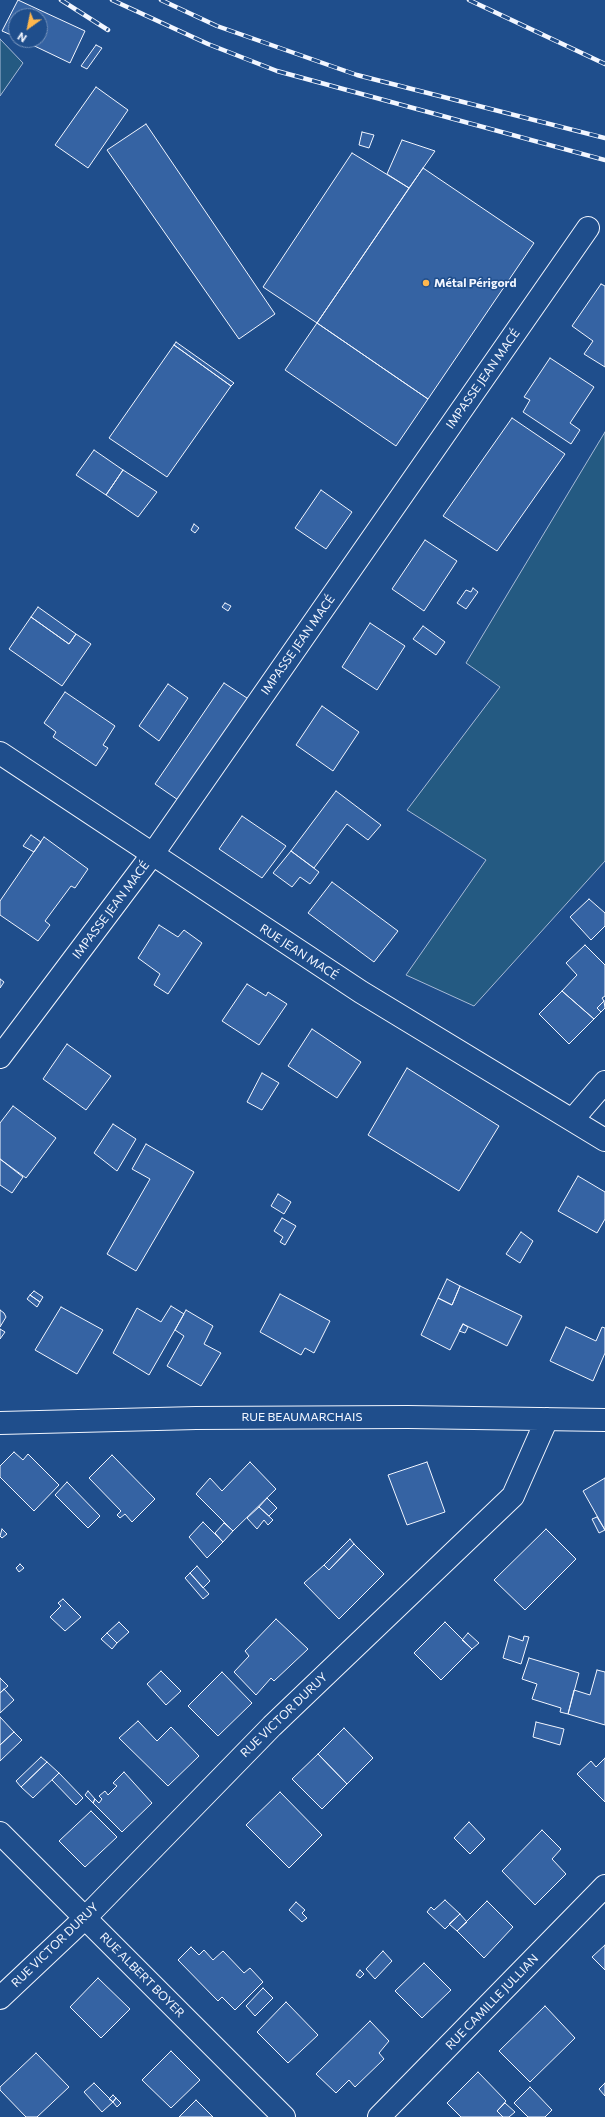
<!DOCTYPE html>
<meta charset="utf-8">
<style>
body{margin:0}
#map{position:relative;width:605px;height:2117px;overflow:hidden;background:#1f4e8c;font-family:Commissioner,sans-serif}
canvas{display:block}
.north{position:absolute;left:8px;top:8px;width:40px;height:40px;box-sizing:border-box;background:#1f4e8c;border:1px solid #7391ba;border-radius:50%;rotate:213deg;font-size:11px;font-weight:700;line-height:16px;text-align:center;color:#f2f6ff}
.north::after{content:'';display:block;margin:auto;width:14px;height:18px;background:#ffb74d;clip-path:polygon(50% 0,100% 100%,50% 72%,0 100%)}
</style>
<div id="map">
<canvas width="605" height="2117"></canvas>
<div class="north">N</div>
</div>
<script>
const ctx = document.querySelector('canvas').getContext('2d');
ctx.lineJoin = 'round';
function paint(path, color) {
  ctx.fillStyle = color;
  ctx.fill(path, 'evenodd');
}
function shape(rows) {
  const path = new Path2D();
  for (const r of rows) {
    path.moveTo(r[0], r[1]);
    for (let i = 2; i < r.length; i += 2) path.lineTo(r[i], r[i + 1]);
  }
  return path;
}
function trace(path, color, width, dash) {
  ctx.strokeStyle = color;
  ctx.lineWidth = width;
  ctx.lineCap = dash ? 'butt' : 'round';
  ctx.setLineDash(dash || []);
  ctx.stroke(path);
}
function label(font, color, halo, rows, align = 'center') {
  ctx.font = font + ' Commissioner,sans-serif';
  ctx.lineWidth = 3;
  ctx.setLineDash([]);
  ctx.textBaseline = 'middle';
  ctx.strokeStyle = halo;
  ctx.fillStyle = color;
  for (const [text, x, y, turn = 0] of rows) {
    ctx.save();
    ctx.translate(x, y);
    ctx.rotate((+turn || 0) * Math.PI / 180);
    ctx.textAlign = isNaN(turn) ? turn : align;
    if (halo) ctx.strokeText(text, 0, 0);
    ctx.fillText(text, 0, 0);
    ctx.restore();
  }
}
const green = shape([
 [0,39,23,63,0,96,0,39],
 [605,432,605,861,474,1006,406,975,486,860,407,810,500,687,466,663,605,432]
]);
const building = shape([
 [18,0,85,31,70,63,22,40,40,40,40,16,16,16,16,37,2,31,18,0],
 [96,45,102,48,87,69,81,66,96,45],
 [96,87,128,110,88,168,55,145,96,87],
 [146,124,275,314,239,339,107,150,146,124],
 [362,132,374,135,369,148,359,145,362,132],
 [402,140,435,151,409,188,387,174,402,140],
 [352,153,409,188,317,323,263,287,352,153],
 [423,168,534,243,428,399,317,323,423,168],
 [601,284,605,286,605,367,584,354,593,341,572,326,601,284],
 [317,323,428,399,396,446,285,370,317,323],
 [176,342,234,383,231,386,174,345,176,342],
 [174,345,231,386,167,477,109,438,174,345],
 [550,358,594,387,570,423,580,430,571,444,523,412,530,400,524,397,550,358],
 [512,418,565,454,497,551,443,516,512,418],
 [94,450,123,470,106,495,76,475,94,450],
 [123,470,157,492,138,517,106,495,123,470],
 [321,490,352,512,326,549,295,528,321,490],
 [194,524,199,528,195,533,191,530,194,524],
 [425,540,457,561,424,611,392,589,425,540],
 [473,588,478,592,466,609,457,603,466,590,471,592,473,588],
 [225,603,231,606,228,611,222,607,225,603],
 [38,607,76,634,69,644,31,617,38,607],
 [31,617,69,644,76,634,91,644,62,686,9,649,31,617],
 [370,623,405,646,377,690,342,667,370,623],
 [423,626,445,642,436,655,413,639,423,626],
 [224,683,250,700,181,802,155,784,224,683],
 [168,684,188,698,159,741,139,726,168,684],
 [65,692,115,726,103,745,108,748,96,766,53,737,56,732,44,723,65,692],
 [322,706,359,732,333,771,296,745,322,706],
 [336,791,381,825,368,840,347,824,314,868,291,851,336,791],
 [242,816,286,846,262,878,219,849,242,816],
 [31,835,41,842,34,852,23,846,31,835],
 [44,837,88,869,75,888,71,886,45,921,50,925,38,941,0,915,0,901,44,837],
 [291,851,319,872,310,884,300,877,292,887,273,873,291,851],
 [332,882,398,931,374,962,308,913,332,882],
 [589,899,605,913,605,926,591,940,570,917,589,899],
 [159,925,178,937,184,930,202,943,168,994,154,985,160,974,138,958,159,925],
 [585,945,605,965,605,996,602,998,604,1001,597,1008,601,1012,594,1019,562,991,577,975,566,963,585,945],
 [0,979,4,982,0,988,0,979],
 [247,984,266,996,268,992,287,1004,259,1045,222,1021,247,984],
 [562,991,594,1019,569,1044,539,1014,562,991],
 [604,1001,605,1008,601,1012,597,1008,604,1001],
 [312,1029,361,1062,337,1098,288,1066,312,1029],
 [67,1044,111,1076,86,1110,43,1079,67,1044],
 [407,1068,499,1126,459,1191,368,1135,407,1068],
 [262,1073,279,1083,262,1110,247,1102,262,1073],
 [13,1106,56,1138,26,1178,0,1159,0,1123,13,1106],
 [113,1124,136,1139,117,1171,94,1153,113,1124],
 [146,1144,194,1172,136,1271,107,1254,150,1179,132,1169,146,1144],
 [0,1159,23,1177,12,1193,0,1185,0,1159],
 [578,1176,605,1192,605,1219,597,1233,558,1211,578,1176],
 [278,1194,291,1202,284,1214,271,1206,278,1194],
 [282,1218,296,1226,285,1245,280,1242,283,1237,274,1231,282,1218],
 [521,1232,533,1241,520,1263,506,1254,521,1232],
 [447,1279,460,1286,452,1305,438,1298,447,1279],
 [460,1286,522,1316,507,1346,463,1324,450,1350,421,1335,438,1298,452,1305,460,1286],
 [34,1291,43,1297,40,1302,30,1295,34,1291],
 [280,1294,330,1321,314,1353,305,1348,301,1355,260,1332,280,1294],
 [30,1295,40,1302,37,1307,27,1299,30,1295],
 [171,1306,184,1314,149,1375,113,1353,137,1308,161,1322,171,1306],
 [61,1307,103,1330,77,1374,35,1350,61,1307],
 [0,1310,4,1313,6,1317,0,1327,0,1310],
 [186,1310,213,1326,204,1344,221,1353,201,1386,167,1366,184,1336,175,1330,186,1310],
 [463,1324,468,1327,465,1333,459,1331,463,1324],
 [566,1327,596,1341,602,1327,605,1328,605,1353,593,1381,550,1361,566,1327],
 [0,1329,5,1332,0,1339,0,1329],
 [14,1452,23,1460,28,1454,59,1485,34,1511,0,1477,0,1466,14,1452],
 [112,1455,155,1499,132,1522,125,1514,120,1518,117,1515,121,1511,89,1478,112,1455],
 [250,1462,276,1489,233,1531,196,1494,210,1478,222,1491,250,1462],
 [427,1462,445,1512,407,1525,388,1475,427,1462],
 [605,1478,605,1530,583,1491,605,1478],
 [67,1482,100,1516,88,1528,55,1495,67,1482],
 [267,1498,277,1508,269,1516,259,1507,267,1498],
 [259,1507,273,1520,268,1525,264,1520,257,1529,247,1518,259,1507],
 [597,1517,605,1530,599,1533,592,1519,597,1517],
 [203,1522,223,1542,207,1558,189,1537,203,1522],
 [224,1523,233,1531,223,1542,215,1533,224,1523],
 [2,1529,7,1534,2,1538,0,1536,2,1529],
 [546,1529,576,1559,525,1610,494,1580,546,1529],
 [350,1539,354,1544,329,1570,324,1565,350,1539],
 [354,1544,384,1574,339,1619,304,1583,324,1565,329,1570,354,1544],
 [20,1564,24,1568,19,1572,16,1568,20,1564],
 [197,1566,210,1581,203,1588,190,1573,197,1566],
 [190,1573,209,1594,203,1599,185,1578,190,1573],
 [63,1599,81,1617,65,1631,50,1617,61,1606,58,1603,63,1599],
 [276,1619,308,1649,274,1681,271,1678,256,1695,234,1672,249,1656,245,1651,276,1619],
 [119,1622,129,1632,117,1643,107,1633,119,1622],
 [445,1622,472,1649,441,1680,414,1653,445,1622],
 [107,1633,117,1643,112,1649,101,1639,107,1633],
 [468,1633,479,1643,472,1649,462,1640,468,1633],
 [509,1636,523,1641,524,1636,529,1637,521,1664,503,1658,509,1636],
 [529,1658,579,1673,568,1714,560,1712,561,1708,532,1699,537,1684,522,1679,529,1658],
 [597,1670,605,1672,605,1725,568,1714,574,1690,590,1695,597,1670],
 [161,1671,181,1691,166,1705,147,1684,161,1671],
 [222,1672,252,1703,218,1736,188,1706,222,1672],
 [0,1678,8,1686,0,1693,0,1678],
 [4,1689,14,1700,0,1713,0,1693,4,1689],
 [0,1717,14,1732,0,1745,0,1717],
 [138,1721,157,1741,171,1727,199,1756,168,1786,119,1738,138,1721],
 [536,1722,564,1729,560,1745,533,1737,536,1722],
 [344,1728,373,1758,347,1784,318,1754,344,1728],
 [14,1732,22,1740,0,1761,0,1745,14,1732],
 [318,1754,347,1784,322,1809,292,1779,318,1754],
 [41,1757,47,1762,21,1787,16,1781,41,1757],
 [605,1758,605,1802,577,1774,591,1761,596,1767,605,1758],
 [47,1762,59,1773,33,1798,21,1787,47,1762],
 [124,1772,152,1803,122,1832,93,1803,95,1799,99,1803,102,1799,99,1796,105,1791,108,1795,117,1786,113,1783,124,1772],
 [59,1773,83,1798,76,1805,52,1780,59,1773],
 [88,1791,95,1799,93,1803,85,1795,88,1791],
 [280,1792,322,1835,289,1868,246,1825,280,1792],
 [91,1811,117,1837,85,1867,59,1841,91,1811],
 [469,1822,485,1839,470,1854,454,1838,469,1822],
 [542,1830,561,1849,552,1859,566,1874,535,1905,502,1871,542,1830],
 [445,1900,460,1914,445,1929,427,1912,431,1907,434,1910,445,1900],
 [487,1901,513,1927,484,1958,457,1931,487,1901],
 [296,1902,305,1910,302,1913,307,1918,302,1922,289,1910,296,1902],
 [460,1914,467,1922,457,1931,449,1924,460,1914],
 [605,1945,605,1970,592,1957,605,1945],
 [191,1947,199,1955,204,1950,213,1960,223,1951,244,1973,250,1968,263,1982,235,2010,222,1997,218,2001,178,1960,191,1947],
 [383,1951,392,1961,375,1979,366,1969,383,1951],
 [424,1963,451,1990,422,2018,395,1991,424,1963],
 [360,1970,364,1974,360,1978,356,1975,360,1970],
 [98,1978,130,2009,101,2038,70,2007,98,1978],
 [263,1988,273,1998,255,2016,246,2006,263,1988],
 [286,2002,318,2035,288,2063,257,2032,286,2002],
 [545,2006,575,2038,530,2082,499,2051,545,2006],
 [370,2021,389,2041,379,2053,384,2059,355,2087,349,2080,336,2093,316,2074,370,2021],
 [171,2051,200,2080,171,2108,142,2080,171,2051],
 [36,2053,69,2087,37,2117,26,2117,0,2090,0,2087,36,2053],
 [478,2072,506,2101,497,2111,503,2117,461,2117,447,2103,478,2072],
 [94,2083,113,2102,102,2112,84,2092,94,2083],
 [605,2083,605,2096,599,2089,605,2083],
 [530,2087,552,2110,545,2117,528,2117,514,2103,530,2087],
 [113,2095,116,2098,113,2102,109,2099,113,2095],
 [116,2098,121,2103,117,2107,113,2102,116,2098],
 [196,2100,213,2117,179,2117,196,2100],
 [505,2103,515,2112,509,2117,503,2117,497,2111,505,2103]
]);
const street = shape([
 [0,753,361,992,605,1140],
 [0,1057,152,855,588,228],
 [573,1119,605,1082],
 [0,1423,196,1418,408,1417,605,1420],
 [0,1833,284,2117],
 [0,1998,85,1918,272,1726,513,1496,547,1419],
 [379,2117,605,1886]
]);
const rail = shape([
 [61,0,108,30],
 [112,0,208,44,277,71,605,160],
 [161,0,217,26,357,75,605,138],
 [469,0,605,64]
]);
const markers = [
 [426,283,4,"#ffb74d"]
];
const poiNames = [
 ["Métal Périgord",434,283]
];
const streetNames = [
 ["IMPASSE JEAN MACÉ",483,379,-55],
 ["IMPASSE JEAN MACÉ",298,645,-55],
 ["IMPASSE JEAN MACÉ",111,910,-53],
 ["RUE JEAN MACÉ",299,952,33],
 ["RUE BEAUMARCHAIS",302,1417],
 ["RUE VICTOR DURUY",284,1715,-44],
 ["RUE VICTOR DURUY",55,1945,-44],
 ["RUE ALBERT BOYER",142,1975,45],
 ["RUE CAMILLE JULLIAN",492,2002,-46]
];
paint(green, '#245a82');
trace(green, '#a8bbd7', 1);
paint(building, '#3563a3');
trace(building, '#f2f6ff', 1);
trace(street, '#f2f6ff', 24);
trace(street, '#1f4e8c', 22);
trace(rail, '#f2f6ff', 4.5);
trace(rail, '#1f4e8c', 3, [9]);
for (const [x, y, r, color] of markers) {
  const dot = new Path2D();
  dot.arc(x, y, r, 0, 2 * Math.PI);
  ctx.fillStyle = color;
  ctx.fill(dot);
  trace(dot, '#1f4e8c', 1.5);
}
label('bold 12px', '#f2f6ff', '#1f4e8c', poiNames, 'left');
label('12px', '#f2f6ff', '#1f4e8c', streetNames);
</script>
